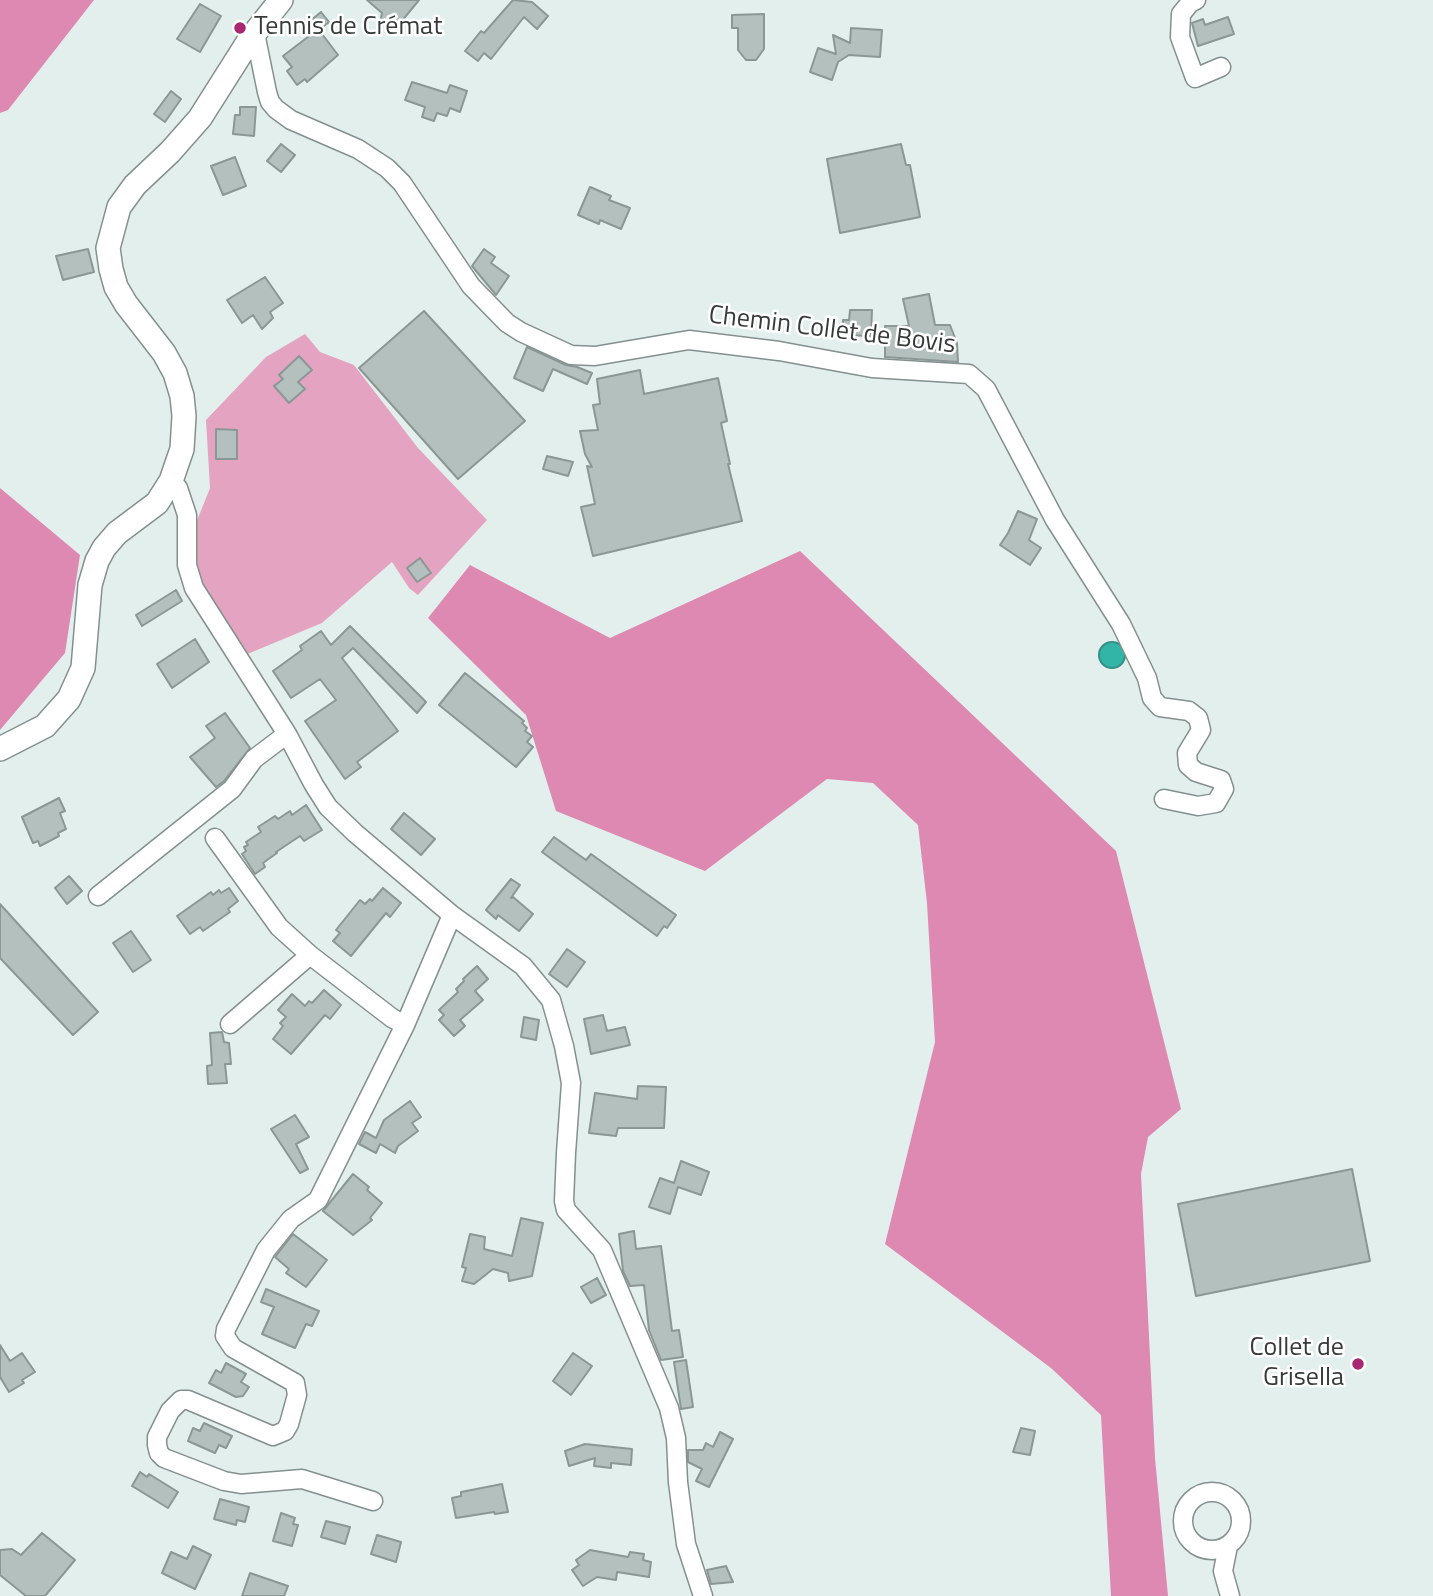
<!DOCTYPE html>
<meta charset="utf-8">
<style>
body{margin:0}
canvas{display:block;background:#e2efed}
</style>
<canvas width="1433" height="1596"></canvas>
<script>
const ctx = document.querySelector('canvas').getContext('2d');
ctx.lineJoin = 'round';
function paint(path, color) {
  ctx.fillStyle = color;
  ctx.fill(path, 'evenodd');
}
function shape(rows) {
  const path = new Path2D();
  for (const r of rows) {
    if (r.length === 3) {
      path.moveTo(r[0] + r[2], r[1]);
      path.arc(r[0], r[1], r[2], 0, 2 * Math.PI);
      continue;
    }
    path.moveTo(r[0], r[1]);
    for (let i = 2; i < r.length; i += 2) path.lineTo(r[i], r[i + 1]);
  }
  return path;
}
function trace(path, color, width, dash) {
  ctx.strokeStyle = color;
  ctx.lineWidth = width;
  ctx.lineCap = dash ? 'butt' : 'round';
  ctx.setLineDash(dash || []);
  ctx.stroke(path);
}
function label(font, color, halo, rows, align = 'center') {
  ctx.font = font + ' "Titillium Web",sans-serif';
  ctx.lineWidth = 5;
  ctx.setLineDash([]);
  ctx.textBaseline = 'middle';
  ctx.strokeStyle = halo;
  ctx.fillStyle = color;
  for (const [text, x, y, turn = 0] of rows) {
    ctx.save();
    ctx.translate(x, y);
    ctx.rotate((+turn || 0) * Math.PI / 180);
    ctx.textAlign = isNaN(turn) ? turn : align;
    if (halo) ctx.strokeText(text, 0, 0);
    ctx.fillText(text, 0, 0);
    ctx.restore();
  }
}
const green = shape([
 [305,334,320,352,354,365,418,448,487,520,418,595,409,588,392,562,322,623,245,655,204,589,197,562,194,528,210,488,206,420,266,357]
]);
const forest = shape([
 [0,0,94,0,8,110,0,113],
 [0,488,80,555,65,653,0,730],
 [800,551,1116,851,1181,1109,1148,1137,1141,1174,1155,1458,1168,1596,1111,1596,1101,1415,1051,1368,885,1244,935,1042,927,903,918,825,873,783,827,779,705,871,556,811,526,715,428,618,470,565,610,638]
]);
const water = shape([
 [1112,655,13]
]);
const building = shape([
 [367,0,419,0,397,27,380,23,382,13,367,0],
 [513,0,532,2,548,16,537,29,524,17,491,59,484,53,478,61,465,51,481,31,484,33,513,0],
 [200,4,221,16,200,52,177,39,200,4],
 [321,12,329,22,319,30,338,55,307,82,305,79,297,85,287,71,292,67,283,56,317,30,310,21,321,12],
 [764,14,764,49,756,60,746,60,738,50,738,28,732,28,732,15,764,14],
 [1228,17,1234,34,1198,46,1192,23,1203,19,1205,25,1228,17],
 [851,28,882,30,880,57,849,55,838,62,832,80,810,72,818,48,836,54,833,35,850,43,851,28],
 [412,82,447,93,450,85,467,91,460,112,450,108,447,116,437,113,434,121,422,117,425,107,405,100,412,82],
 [171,91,181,99,165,122,154,114,171,91],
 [240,107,256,107,254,136,233,134,235,115,240,115,240,107],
 [281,144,295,155,281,172,267,161,281,144],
 [901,144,906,165,910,165,920,217,840,233,827,159,901,144],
 [235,157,246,186,223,195,211,166,235,157],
 [590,187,611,196,609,200,630,208,621,229,600,220,599,224,578,215,590,187],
 [88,249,94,272,63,280,56,256,88,249],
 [484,249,495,257,491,263,509,276,496,295,472,266,484,249],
 [265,277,283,303,270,312,273,318,262,329,253,315,242,323,227,300,265,277],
 [929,294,935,325,950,325,957,343,958,362,885,357,885,326,909,326,903,299,929,294],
 [850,310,872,310,871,336,842,335,843,320,849,320,850,310],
 [424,311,525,421,458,479,359,368,424,311],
 [527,347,566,365,577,367,592,373,587,384,553,369,543,391,514,378,527,347],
 [299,356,312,370,298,382,305,389,289,403,274,386,283,379,279,375,299,356],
 [640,370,644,394,718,378,727,421,721,423,730,464,728,464,742,521,593,556,581,507,595,504,587,466,592,467,585,454,580,431,598,430,593,405,600,404,597,379,640,370],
 [216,429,237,430,237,459,216,459,216,429],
 [547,456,573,462,568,476,543,469,547,456],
 [1018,511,1037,519,1029,540,1041,548,1030,565,1000,545,1008,533,1018,511],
 [420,558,431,573,417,582,407,568,420,558],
 [176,590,182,601,142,626,136,615,176,590],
 [350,626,426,702,417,713,353,648,342,658,398,731,357,762,361,767,345,779,305,721,336,700,320,679,291,698,273,671,302,650,300,646,321,631,331,645,350,626],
 [195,639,209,662,172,688,157,664,195,639],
 [465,673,524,721,522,723,527,728,525,731,532,736,527,742,533,747,516,767,439,705,465,673],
 [225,713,250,748,224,781,216,787,190,757,215,738,206,726,225,713],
 [59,798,65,811,60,813,66,829,58,833,59,836,40,846,38,841,33,843,22,817,59,798],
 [306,805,322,830,304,841,300,836,276,852,277,853,263,863,265,867,255,874,242,854,246,851,244,847,248,845,246,842,261,832,258,827,275,816,278,819,290,811,292,815,306,805],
 [404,813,435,839,421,855,391,829,404,813],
 [554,837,586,860,591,854,676,915,667,928,664,926,657,936,542,852,554,837],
 [69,876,82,891,67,904,55,888,69,876],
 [511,879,520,885,511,898,513,897,533,914,519,931,498,915,496,919,486,910,511,879],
 [229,888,238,901,228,909,230,912,203,931,200,927,190,934,177,916,211,892,213,895,219,890,221,893,229,888],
 [383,888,401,903,390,917,386,913,351,956,333,941,340,933,336,930,360,900,365,904,370,899,372,901,383,888],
 [0,904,98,1012,73,1035,0,958,0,904],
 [131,931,151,960,133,972,113,943,131,931],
 [567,949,585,962,567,987,549,974,567,949],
 [477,966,488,979,475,991,483,1000,460,1020,465,1026,454,1036,439,1020,444,1015,439,1010,458,992,456,989,464,981,463,979,477,966],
 [324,990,341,1005,330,1019,325,1015,291,1054,273,1039,283,1026,280,1023,286,1017,278,1010,292,994,305,1006,309,1001,312,1003,324,990],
 [603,1015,607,1031,625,1027,630,1045,591,1054,584,1019,603,1015],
 [524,1017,539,1020,536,1040,521,1037,524,1017],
 [222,1032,224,1042,229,1043,231,1064,225,1064,227,1083,208,1084,207,1066,212,1065,210,1033,222,1032],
 [638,1086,666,1087,664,1128,618,1128,616,1136,589,1133,595,1093,637,1099,638,1086],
 [410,1101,421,1117,412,1123,418,1131,398,1146,395,1153,380,1144,376,1153,359,1144,365,1132,376,1138,384,1120,410,1101],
 [295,1115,309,1137,296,1144,308,1169,300,1173,271,1129,295,1115],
 [681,1161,709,1172,701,1195,678,1187,670,1214,649,1207,660,1178,674,1183,681,1161],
 [1352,1169,1370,1261,1196,1296,1178,1204,1352,1169],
 [353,1174,369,1187,367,1190,382,1203,370,1218,372,1220,353,1235,323,1211,353,1174],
 [521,1218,543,1223,532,1276,509,1281,508,1273,493,1269,474,1284,462,1281,466,1268,462,1267,470,1234,485,1237,484,1249,512,1256,521,1218],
 [634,1231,636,1249,661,1246,672,1331,679,1330,683,1357,661,1360,649,1330,644,1285,630,1286,623,1271,619,1234,634,1231],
 [293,1234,327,1260,306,1287,286,1273,289,1269,275,1257,293,1234],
 [597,1278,606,1295,591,1303,581,1287,597,1278],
 [266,1289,319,1311,312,1326,306,1324,295,1348,262,1334,274,1307,261,1302,266,1289],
 [0,1345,10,1361,22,1353,35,1372,22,1380,24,1383,9,1392,0,1377,0,1345],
 [573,1353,592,1366,571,1395,553,1381,573,1353],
 [686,1360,693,1407,681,1409,674,1362,686,1360],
 [226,1363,246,1374,241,1382,249,1387,243,1396,236,1397,209,1383,216,1370,221,1373,226,1363],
 [204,1423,232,1436,226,1448,219,1445,215,1453,188,1441,193,1428,200,1431,204,1423],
 [1021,1428,1035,1431,1030,1455,1013,1452,1021,1428],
 [720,1432,733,1439,709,1487,696,1481,702,1469,688,1462,688,1450,703,1450,706,1443,713,1447,720,1432],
 [585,1444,632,1449,631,1465,611,1463,611,1468,594,1466,595,1458,569,1466,565,1451,585,1444],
 [140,1472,147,1477,149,1474,178,1492,168,1508,132,1486,140,1472],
 [502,1484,508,1512,495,1514,494,1512,456,1518,452,1498,461,1496,461,1492,502,1484],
 [220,1499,249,1507,245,1522,237,1520,236,1525,214,1519,220,1499],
 [281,1513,295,1518,293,1524,298,1525,292,1546,273,1541,281,1513],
 [326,1521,350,1527,345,1544,321,1537,326,1521],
 [42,1533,75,1560,45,1596,26,1596,0,1575,0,1550,12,1549,21,1555,42,1533],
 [377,1535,401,1542,396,1562,371,1554,377,1535],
 [193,1546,211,1555,195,1589,162,1573,171,1552,187,1559,193,1546],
 [590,1550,628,1557,630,1552,644,1554,643,1560,651,1562,649,1577,617,1572,616,1580,597,1577,583,1586,572,1570,579,1565,576,1560,590,1550],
 [726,1566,733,1582,711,1584,707,1570,726,1566],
 [250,1573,288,1586,284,1596,242,1596,250,1573]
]);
const minor = shape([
 [1196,0,1190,3,1181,14,1180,37,1195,78,1221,67],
 [255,33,267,92,270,102,276,109,291,120,358,149,387,168,402,183,471,286,507,323,521,332,571,355,595,356,689,340,779,351,872,368,969,374,986,389,1055,520,1121,624,1147,678,1152,698,1160,707,1189,711,1198,718,1201,730,1187,753,1188,765,1196,772,1221,780,1224,789,1216,803,1198,806,1164,799],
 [171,481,178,488,187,515,187,565,194,588,287,734,314,785,328,807,355,833,452,915,523,966,551,1000,564,1046,571,1083,566,1153,564,1201,566,1210,602,1250,669,1408,676,1438,678,1482,686,1544,703,1596],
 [215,838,279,927,310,955,392,1018,405,1025],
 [98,896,232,789,254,759,287,734],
 [230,1024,310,955],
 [1212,1521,29],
 [373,1501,302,1479,241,1484,224,1481,164,1458,159,1453,157,1445,157,1437,170,1411,181,1400,188,1400,273,1436,285,1431,289,1424,297,1395,295,1383,233,1348,225,1336,226,1329,266,1250,291,1219,318,1200,405,1025,452,915],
 [1228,1546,1223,1571,1230,1596]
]);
const tertiary = shape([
 [0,749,45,726,69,699,83,668,90,585,97,561,104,548,117,533,157,503,171,481,182,449,184,416,182,396,175,373,164,353,126,304,116,287,111,269,108,248,119,207,135,185,170,152,200,118,250,39,281,0]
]);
const markers = [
 [240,28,7,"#aa2772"],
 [1358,1364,7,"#aa2772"]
];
const poiNames = [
 ["Tennis de Crémat",254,28],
 ["Collet de",1344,1349,"right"],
 ["Grisella",1344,1379,"right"]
];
const streetNames = [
 ["Chemin Collet de Bovis",832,331,7]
];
paint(green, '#e4a4c1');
paint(forest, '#dd89b1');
paint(water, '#32b5a6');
trace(water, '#339086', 2);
paint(building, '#b4c0be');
trace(building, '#8b9795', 2);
trace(minor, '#84908e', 21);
trace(tertiary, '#84908e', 26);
trace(minor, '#fff', 18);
trace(tertiary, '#fff', 23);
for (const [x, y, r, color] of markers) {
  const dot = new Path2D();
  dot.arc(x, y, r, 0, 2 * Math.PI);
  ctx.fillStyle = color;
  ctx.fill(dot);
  trace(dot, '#fff', 2.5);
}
label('26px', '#363b3a', '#fff', poiNames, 'left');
label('26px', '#363b3a', '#fff', streetNames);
</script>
